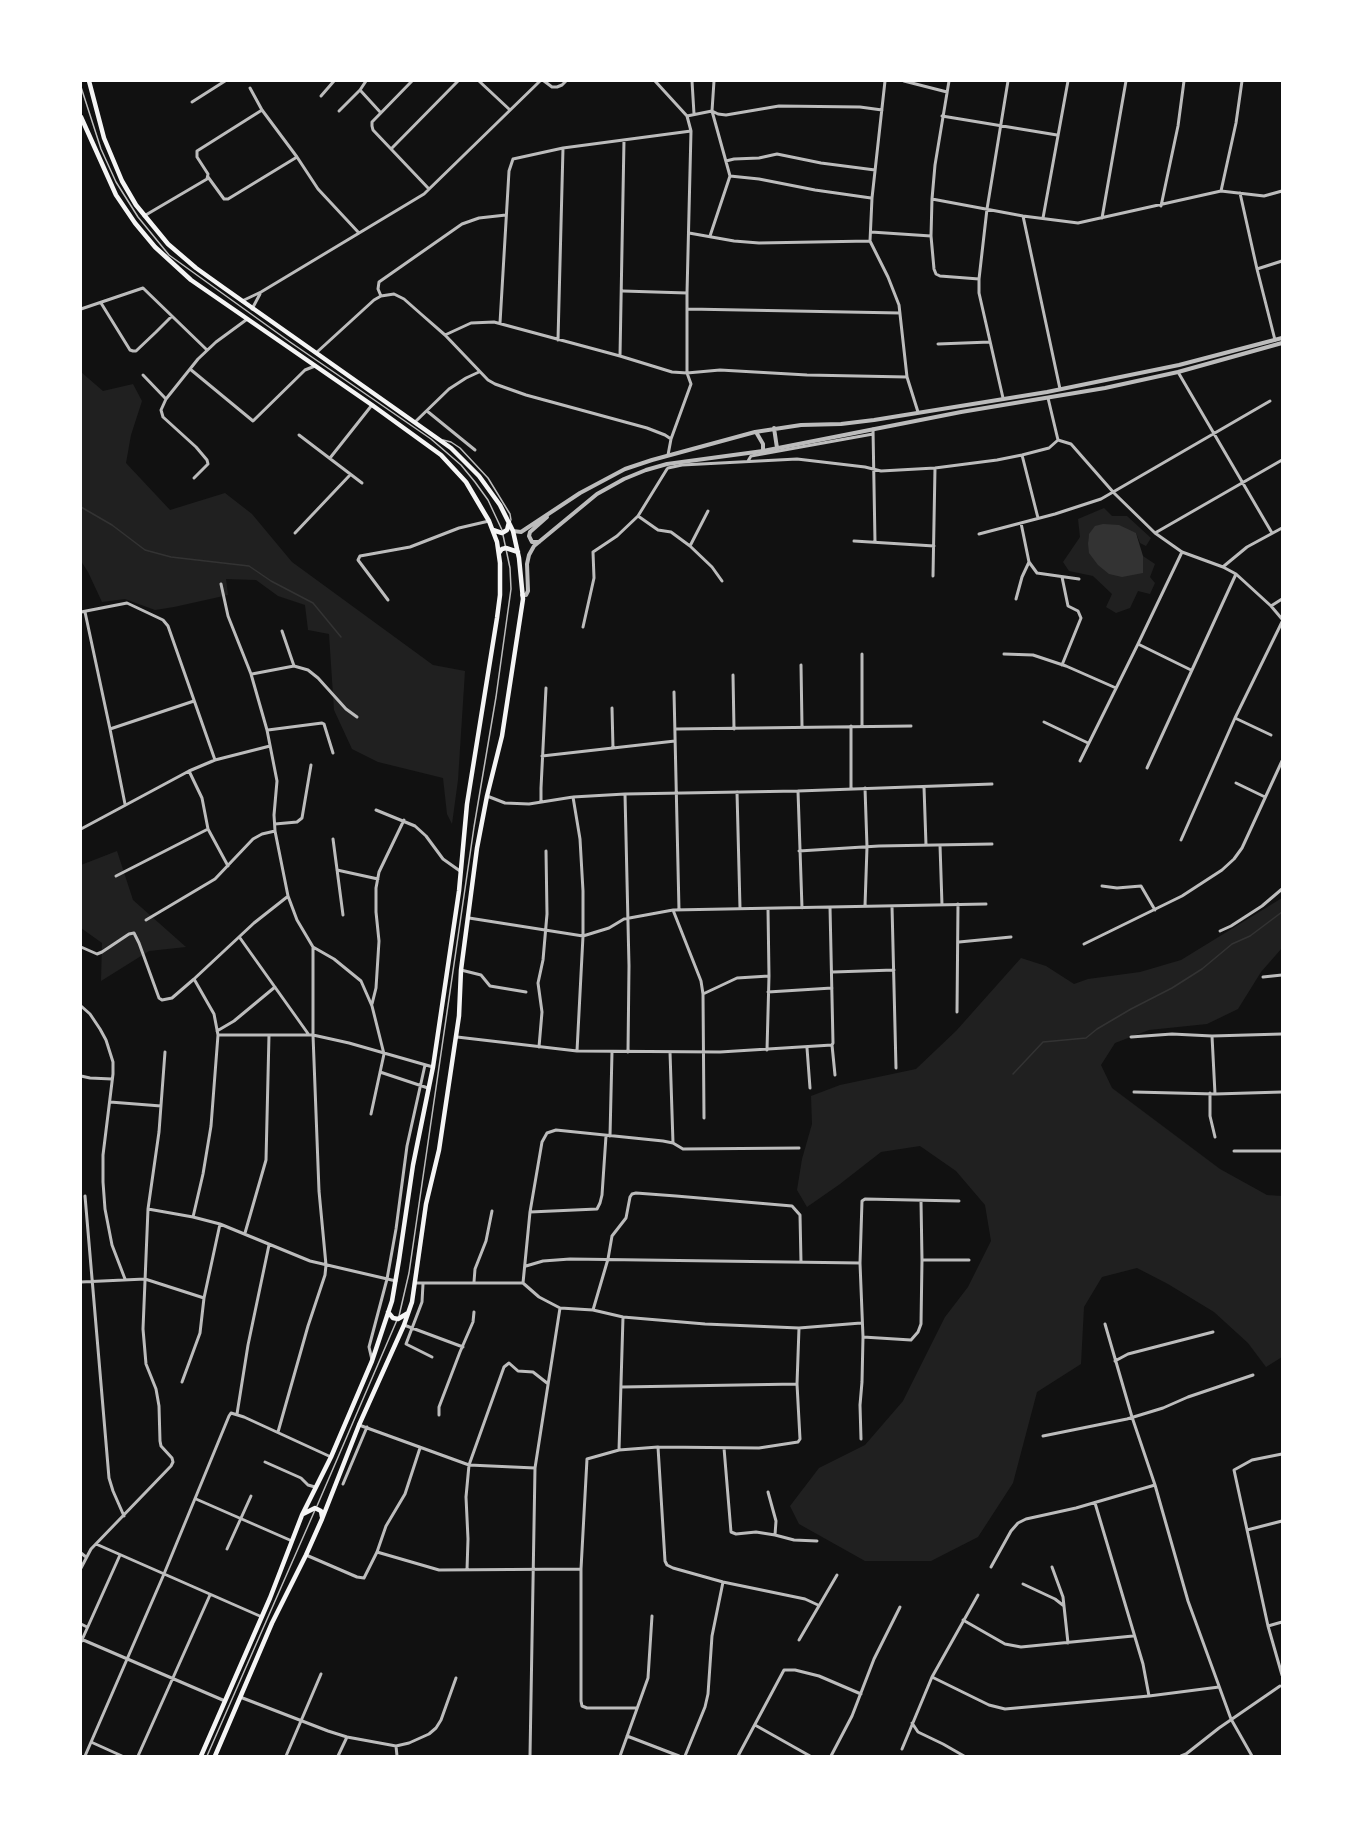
<!DOCTYPE html>
<style>
body{margin:0}
#map{position:relative;width:1363px;height:1837px;overflow:hidden;background:#111;font-family:"Archivo Narrow",sans-serif}
canvas{display:block}
.frame{position:absolute;inset:0;border:82px solid #fff;pointer-events:none}
</style>
<div id="map">
<canvas width="1363" height="1837"></canvas>
<div class="frame"></div>
</div>
<script>
const ctx = document.querySelector('canvas').getContext('2d');
ctx.lineJoin = 'round';
function paint(path, color) {
  ctx.fillStyle = color;
  ctx.fill(path, 'evenodd');
}
function shape(rows) {
  const path = new Path2D();
  for (const r of rows) {
    path.moveTo(r[0], r[1]);
    for (let i = 2; i < r.length; i += 2) path.lineTo(r[i], r[i + 1]);
  }
  return path;
}
function trace(path, color, width, dash) {
  ctx.strokeStyle = color;
  ctx.lineWidth = width;
  ctx.lineCap = dash ? 'butt' : 'round';
  ctx.setLineDash(dash || []);
  ctx.stroke(path);
}
const green = shape([
 [81,372,103,391,133,384,142,401,131,435,126,463,170,510,225,493,252,514,292,562,433,665,465,671,458,780,452,824,447,814,443,778,378,762,352,749,334,710,329,634,308,630,305,605,278,596,256,580,226,579,228,595,174,607,155,610,125,599,102,602,88,572,81,561],
 [1104,508,1112,516,1127,516,1151,538,1146,546,1140,543,1136,533,1096,526,1089,535,1088,543,1143,573,1143,556,1155,564,1150,577,1155,583,1150,594,1138,591,1130,608,1116,613,1106,607,1112,594,1093,576,1069,571,1063,562,1080,537,1078,519],
 [117,851,133,900,186,947,149,951,101,981,102,943,81,928,81,865],
 [1282,898,1282,948,1261,972,1238,1009,1207,1024,1149,1030,1115,1043,1101,1065,1112,1088,1220,1169,1267,1195,1282,1196,1282,1357,1266,1367,1248,1343,1214,1312,1168,1284,1137,1268,1102,1277,1084,1307,1081,1364,1037,1392,1013,1483,978,1537,931,1561,865,1561,799,1524,790,1506,819,1468,865,1445,903,1401,945,1317,968,1287,991,1241,985,1205,956,1171,920,1146,881,1152,840,1184,807,1207,797,1190,802,1159,812,1124,811,1096,840,1085,916,1069,956,1031,1021,958,1046,966,1074,984,1088,979,1140,972,1181,960]
]);
const water = shape([
 [1103,524,1119,525,1136,533,1143,556,1143,573,1122,577,1109,574,1098,565,1089,553,1088,543,1089,534,1095,526]
]);
const stream = shape([
 [81,507,112,525,145,550,171,557,249,566,271,581,313,603,341,637],
 [1013,1074,1043,1042,1086,1038,1097,1029,1131,1009,1172,988,1202,969,1232,944,1250,936,1282,912]
]);
const service = shape([
 [81,87,101,149,116,182,138,217,169,255,290,342,431,439,461,465,475,482,488,500,502,530],
 [443,440,451,442,460,448,488,478,510,514,511,520],
 [399,1316,409,1273,474,827,496,697,511,589,510,568,503,535],
 [317,1506,397,1320],
 [207,1756,315,1510]
]);
const minor = shape([
 [366,81,360,90,381,113],
 [412,81,372,122,372,126,373,130,429,189],
 [479,81,510,110],
 [544,81,552,87,557,87,562,85,566,81],
 [655,81,687,116,691,131,687,293,687,373,691,384,671,439,668,455],
 [692,81,694,114],
 [885,81,872,198,870,241,888,277,899,305,907,377,918,412],
 [904,81,947,92],
 [949,81,935,165,932,199,931,236,934,269,936,274,940,276,979,279],
 [250,88,262,110,297,157,318,189,359,233],
 [321,96,334,81],
 [192,102,225,81],
 [339,111,360,90],
 [687,116,712,111,718,114,726,115,779,106,860,107,882,110],
 [942,116,1057,135],
 [392,148,458,81],
 [726,161,734,159,759,158,777,154,821,163,875,170],
 [730,176,759,179,815,190,871,198],
 [208,177,224,199,228,199,297,157],
 [1221,191,1236,123,1242,81],
 [1240,193,1257,269,1275,340],
 [932,199,1023,216,1078,223,1221,191,1264,196,1282,191],
 [1161,206,1178,126,1184,81],
 [144,216,207,179,208,174,197,157,197,151,262,110],
 [1023,216,1060,389],
 [1043,218,1068,81],
 [1102,218,1126,81],
 [871,232,931,236],
 [689,233,734,241,759,243,870,241],
 [710,236,730,176,712,111,714,81],
 [1257,269,1282,261],
 [623,291,687,293],
 [381,296,378,289,379,282,462,224,479,218,506,215],
 [242,301,261,292,424,194,540,81],
 [101,303,130,350,133,351,136,351,156,332,172,316],
 [81,309,143,288,207,350],
 [252,309,260,294],
 [688,309,900,313],
 [500,323,509,171,513,159,563,148,691,131],
 [445,335,471,323,494,322,620,356,672,372,687,373,720,370,807,375,907,377],
 [558,340,563,148],
 [938,344,990,342],
 [316,353,374,300,381,296,394,294,404,299,421,314,445,335,488,380,495,384,526,395,647,428,665,435,671,439],
 [620,356,624,140],
 [190,369,253,421,305,370,315,366],
 [1178,372,1272,533],
 [143,375,166,399],
 [1003,398,979,293,979,279,987,209,1008,81],
 [1048,398,1058,440,1071,444,1114,493,1155,533,1182,552,1223,567,1236,574,1271,606,1282,619],
 [427,411,475,450],
 [415,422,449,389,466,378,479,372],
 [873,429,875,542],
 [299,435,362,483],
 [1022,455,1038,518],
 [330,458,372,405],
 [748,461,751,456,873,434],
 [668,468,682,465,797,459,865,467,881,471,935,468,997,460,1022,455,1049,448,1058,440],
 [194,478,208,464,207,460,196,447,163,417,161,410,166,399,198,359,216,342,246,320],
 [638,516,658,530,671,532,690,546,712,567,722,581],
 [1021,523,1029,562,1037,573,1079,579],
 [295,533,350,475],
 [1155,533,1282,460],
 [979,534,1055,514,1101,499,1270,401],
 [854,541,934,546],
 [690,546,708,511],
 [1224,566,1247,547,1282,528],
 [933,576,935,468],
 [221,584,228,616,251,674,267,730,277,781,274,815,275,831,288,896,297,920,313,947,334,959,361,981,372,1006,384,1054,371,1114],
 [1016,599,1022,577,1029,562],
 [388,600,358,560,360,556,410,547,459,528,489,521],
 [1271,606,1282,599],
 [81,612,127,603,163,620,168,626,215,760],
 [85,612,110,729,125,804],
 [583,627,594,578,593,552,617,536,638,516,667,469],
 [282,631,294,666,308,670,318,678,346,709,357,717],
 [1138,644,1191,670],
 [1004,654,1033,655,1066,666,1116,688],
 [801,665,802,726],
 [1062,665,1081,618,1078,611,1068,606,1062,577],
 [252,674,294,666],
 [733,675,734,729],
 [674,692,679,910],
 [612,708,613,748],
 [1235,718,1271,735],
 [1044,722,1088,743],
 [851,726,851,787],
 [862,726,862,654],
 [110,729,194,701],
 [676,729,911,726],
 [268,730,322,723,324,724,333,753],
 [542,756,675,741],
 [1080,761,1138,644,1182,552],
 [1147,768,1236,574],
 [189,771,202,798,208,829,228,866],
 [1236,783,1265,797],
 [924,787,926,845],
 [865,788,867,847,865,906],
 [798,791,802,908],
 [737,792,740,908],
 [625,794,629,966,628,1052],
 [487,796,505,803,529,804,573,797,625,794,798,791,992,784],
 [573,797,580,839,583,891,583,936,577,1051],
 [541,802,541,788,546,688],
 [376,810,415,826,426,836,443,859,460,871],
 [275,824,297,822,302,818,311,765],
 [81,829,189,771,215,760,270,746],
 [333,839,343,915],
 [1181,840,1235,718,1282,622],
 [940,845,942,905],
 [799,851,879,846,992,844],
 [337,870,378,879],
 [116,876,208,829],
 [1102,886,1117,888,1141,886,1155,910],
 [892,906,896,1068],
 [830,907,833,1043,832,1045,835,1075],
 [673,910,701,981,703,994,704,1118],
 [469,918,583,936,609,928,624,919,673,910,986,904],
 [146,920,215,879,253,839,262,834,275,831],
 [1220,931,1231,926,1262,906,1282,889],
 [240,938,309,1035],
 [959,942,1011,937],
 [1084,944,1182,896,1222,870,1234,859,1242,848,1282,761],
 [81,947,97,954,102,952,129,934,134,933,139,943,159,998,162,1000,172,998,194,979],
 [461,970,481,975,490,986,526,992],
 [833,972,894,970],
 [1263,977,1282,975],
 [768,992,832,988],
 [703,994,737,978,769,976],
 [372,1004,376,988,379,941,376,912,376,888,379,872,404,820],
 [81,1006,90,1014,100,1029,106,1040,113,1062,113,1074,103,1155,103,1182,105,1209,112,1245,125,1279],
 [957,1012,958,904],
 [217,1031,234,1021,275,987],
 [218,1035,313,1035,349,1043,433,1067],
 [1212,1036,1215,1094,1282,1092],
 [457,1037,577,1051,720,1052,832,1045],
 [1131,1037,1172,1034,1212,1036,1282,1034],
 [539,1047,542,1012,538,983,543,960,547,914,546,851],
 [807,1048,810,1088],
 [767,1050,769,976,768,909],
 [670,1052,673,1143],
 [380,1072,428,1088],
 [81,1076,90,1078,112,1079],
 [1134,1092,1215,1094],
 [1210,1093,1210,1116,1215,1137],
 [110,1102,161,1106],
 [610,1136,612,1052],
 [1234,1151,1282,1151],
 [85,1196,109,1478,113,1491,124,1516],
 [148,1209,193,1217,220,1224,310,1261,396,1281],
 [530,1212,597,1209,600,1203,602,1195,606,1136],
 [193,1217,203,1174,211,1126,218,1035,214,1014,194,979,254,923,287,897],
 [245,1233,266,1160,269,1035],
 [922,1260,969,1260],
 [526,1266,543,1261,570,1259,860,1263],
 [81,1282,145,1279,204,1298],
 [474,1282,475,1269,486,1241,492,1211],
 [415,1283,523,1283,539,1297,560,1308,593,1310,623,1317,705,1324,799,1328,861,1323],
 [523,1283,530,1212,542,1142,547,1133,556,1130,663,1141,673,1143,683,1149,799,1148],
 [423,1284,422,1302,406,1344,432,1357],
 [593,1310,608,1259,612,1236,626,1218,630,1197,632,1194,636,1193,676,1196,792,1206,800,1215,801,1262],
 [1105,1324,1132,1417,1155,1485,1188,1601,1231,1719,1252,1756],
 [404,1325,463,1347],
 [863,1337,911,1340,918,1332,921,1324,922,1260,921,1201],
 [372,1360,369,1347,387,1279,396,1229,407,1146,425,1065],
 [1115,1361,1128,1354,1213,1332],
 [182,1382,200,1333,204,1298,220,1224],
 [622,1387,797,1384],
 [237,1414,248,1345,269,1245],
 [439,1415,439,1407,460,1352,473,1322,474,1312],
 [359,1425,469,1465,535,1468],
 [278,1432,308,1326,325,1275,326,1265,319,1191,313,1035,313,947],
 [1043,1436,1127,1419,1163,1408,1188,1397,1253,1375],
 [861,1439,860,1405,862,1382,863,1337,860,1263,862,1201,865,1199,959,1201],
 [658,1447,665,1561,667,1565,673,1568,723,1582,805,1599,818,1605],
 [724,1448,731,1532,736,1534,756,1532,775,1535,794,1540,817,1541],
 [619,1450,623,1317],
 [1282,1454,1252,1460,1234,1470,1268,1626,1282,1675],
 [265,1462,301,1478,308,1485,315,1487],
 [343,1484,367,1427],
 [768,1492,776,1521,775,1535],
 [196,1499,292,1541],
 [1095,1503,1143,1664,1149,1696],
 [1247,1530,1282,1521],
 [96,1544,262,1617],
 [227,1549,251,1496],
 [377,1552,439,1570,581,1569],
 [81,1553,86,1557],
 [306,1555,357,1577,364,1578,377,1552,386,1526,405,1494,420,1448],
 [991,1567,1011,1531,1018,1523,1026,1519,1076,1508,1155,1485],
 [1052,1567,1063,1597,1068,1643],
 [81,1568,91,1549,171,1466,173,1462,172,1458,161,1446,160,1441,159,1406,156,1389,146,1364,143,1329,148,1209,159,1132,165,1052],
 [467,1570,468,1539,466,1497,469,1465,504,1367,509,1363,518,1371,533,1372,547,1383],
 [1023,1584,1055,1599,1064,1606],
 [963,1620,1005,1644,1021,1647,1133,1636],
 [81,1624,87,1627],
 [1268,1626,1282,1622],
 [81,1639,225,1701],
 [799,1640,837,1575],
 [81,1642,120,1555],
 [932,1677,989,1705,1005,1709,1149,1696,1219,1687],
 [240,1697,328,1731,347,1737,396,1746,409,1743,429,1734,436,1728,441,1720,456,1678],
 [637,1708,587,1708,582,1706,581,1701,581,1569,587,1459,619,1450,658,1447,759,1448,798,1442,800,1439,797,1384,799,1328],
 [912,1723,918,1732,943,1744,964,1756],
 [755,1725,810,1756],
 [627,1736,679,1756],
 [91,1742,122,1756],
 [396,1746,397,1756],
 [902,1749,932,1677,978,1595],
 [85,1756,164,1574,229,1416,231,1413,244,1417,331,1457],
 [138,1756,210,1595],
 [286,1756,321,1674],
 [338,1756,347,1737],
 [530,1756,535,1468,560,1308],
 [620,1756,648,1678,652,1616],
 [685,1756,705,1707,708,1694,712,1636,723,1582],
 [738,1756,784,1670,795,1670,819,1676,861,1694],
 [831,1756,852,1716,874,1659,900,1607],
 [1181,1756,1186,1754,1219,1728,1280,1686]
]);
const tertiary = shape([
 [774,428,777,448],
 [756,432,763,444,763,451],
 [513,531,521,532,580,493,625,469,652,460,755,432,801,425,841,424,874,420,1047,392,1179,365,1282,338],
 [539,542,532,542,529,536,530,532,547,517],
 [522,595,526,595,528,591,527,564,529,555,534,546,597,494,624,479,646,470,667,464,763,451,961,412,1105,388,1178,372,1282,343]
]);
const trunk = shape([
 [89,81,104,138,122,181,136,205,168,244,196,268,224,288,451,448,479,476,500,505,513,531,519,558,523,599,502,736,487,796,477,848,461,970,459,1016,439,1150,426,1204,412,1302,404,1325,359,1425,322,1519,306,1555,272,1623,215,1756],
 [81,117,116,195,135,223,155,247,191,280,372,405,441,455,466,482,489,521,497,542,500,563,500,595,497,618,467,804,459,891,433,1067,413,1165,399,1260,392,1301,372,1361,331,1457,302,1515,270,1598,201,1756],
 [493,530,502,533,507,530,509,522],
 [499,553,502,549,506,548,518,552],
 [388,1312,393,1318,398,1319,408,1313],
 [303,1514,315,1508,321,1511,322,1517]
]);
paint(green, '#202020');
paint(water, '#333');
trace(stream, '#333', 1.5);
trace(service, '#bcbcbc', 1.5);
trace(minor, '#bcbcbc', 3);
trace(tertiary, '#bcbcbc', 4);
trace(trunk, '#f5f5f5', 4.5);
</script>
